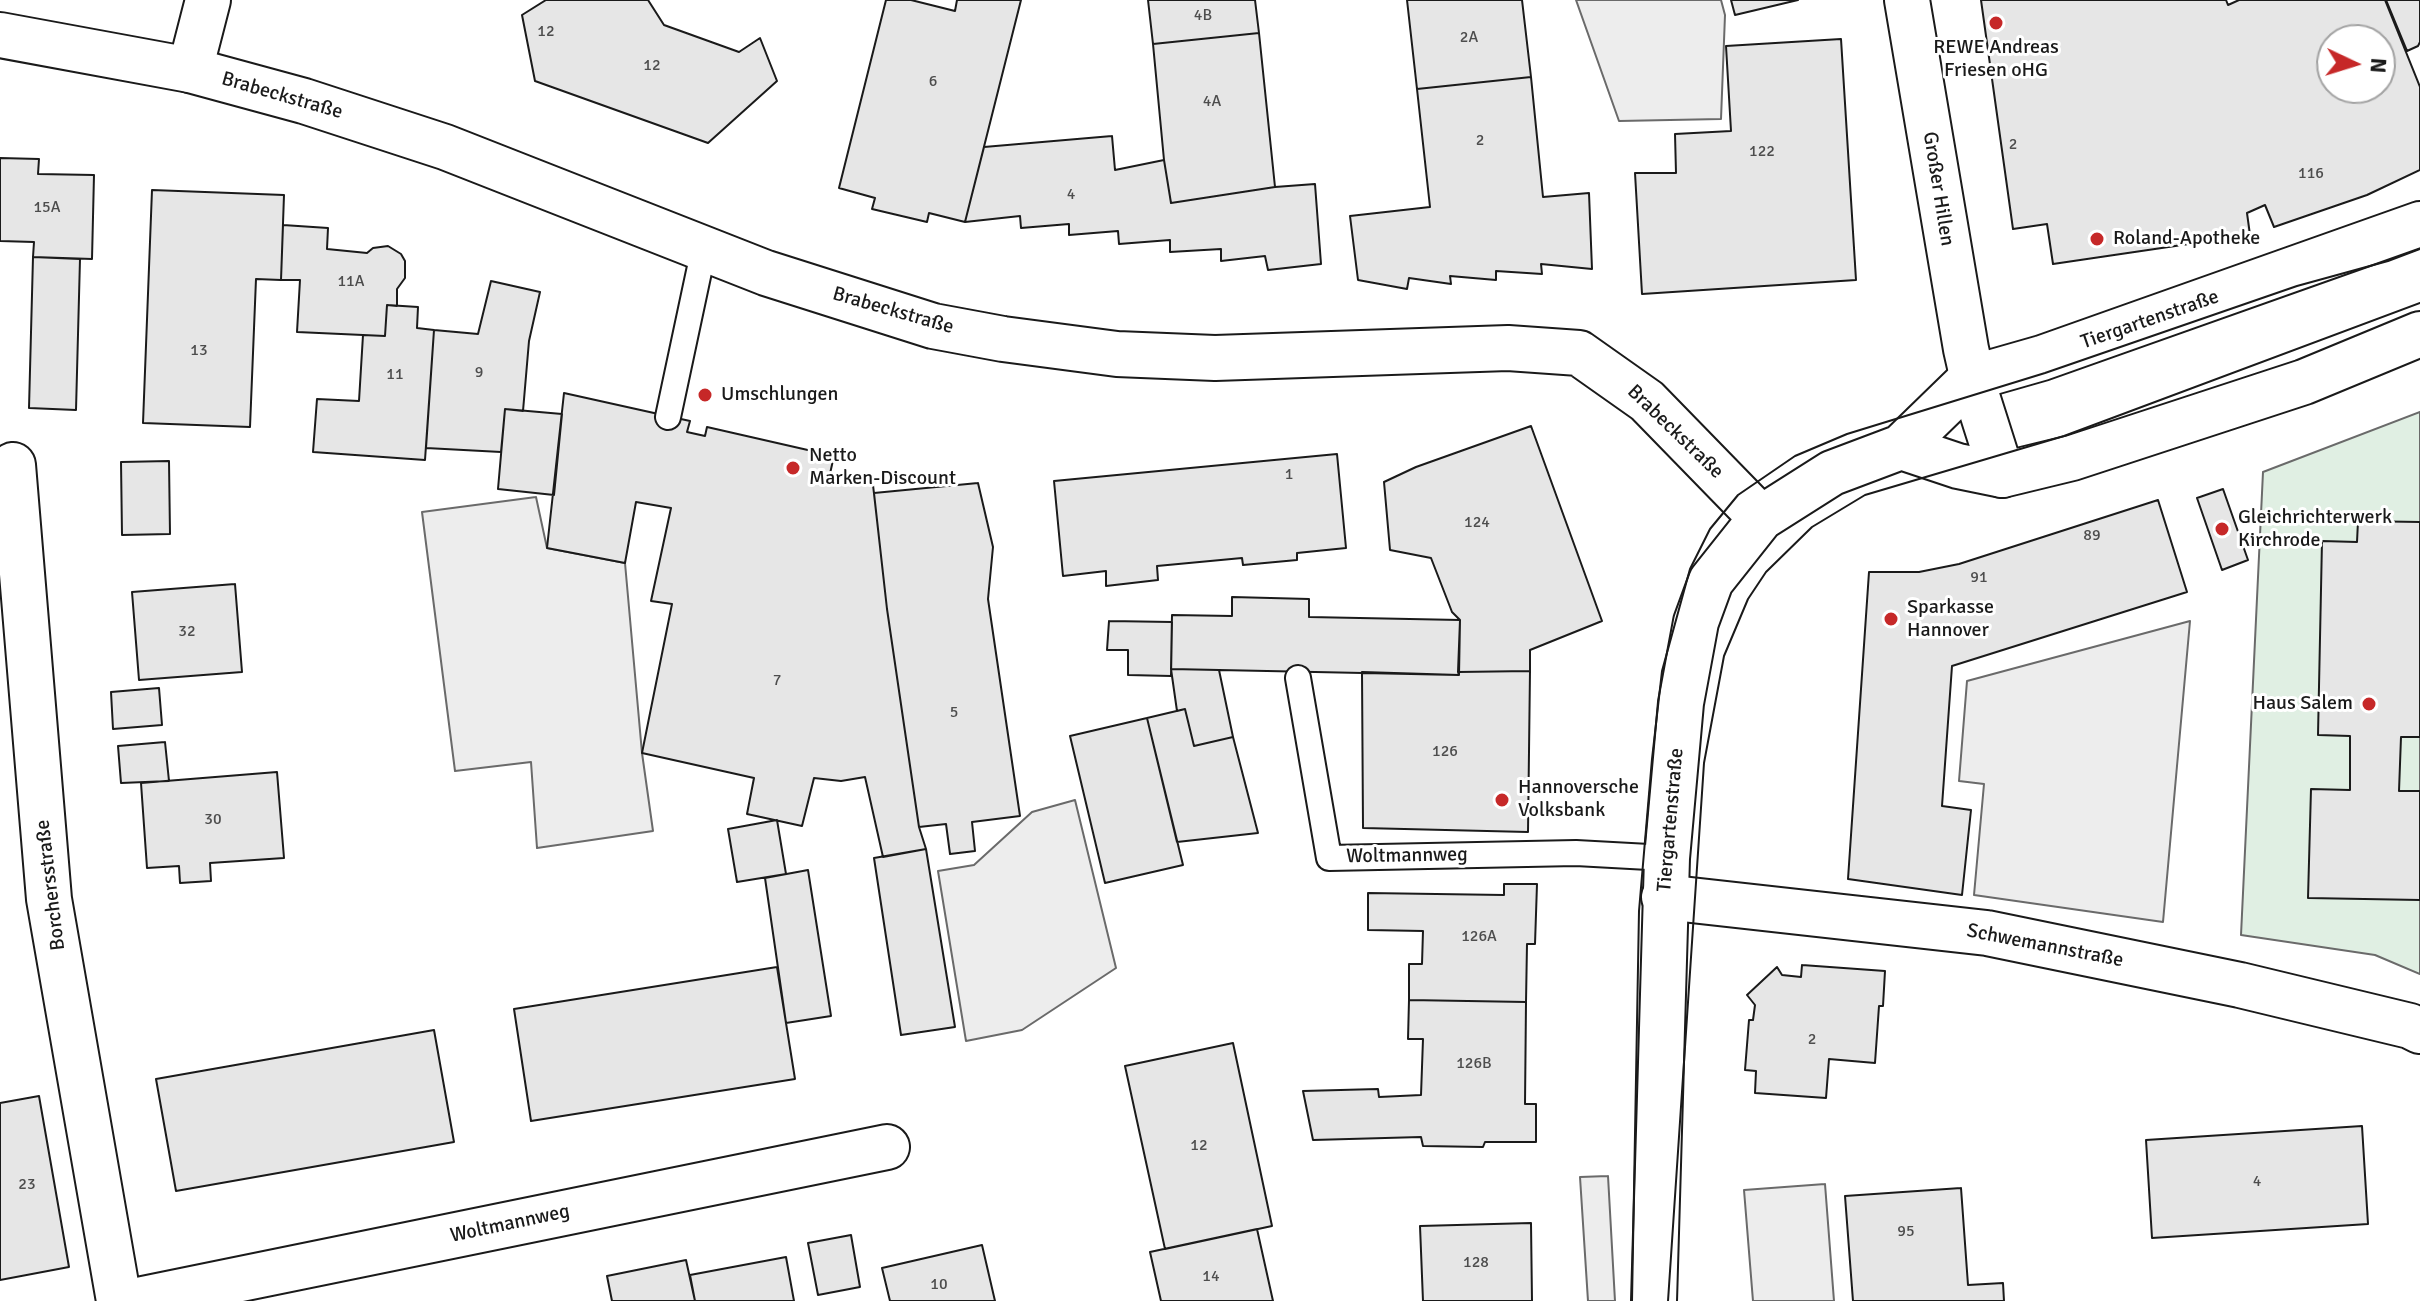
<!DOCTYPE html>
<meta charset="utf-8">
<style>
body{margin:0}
#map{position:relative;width:2420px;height:1301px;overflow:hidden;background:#fff;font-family:Signika,sans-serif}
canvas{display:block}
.north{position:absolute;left:2316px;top:24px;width:80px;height:80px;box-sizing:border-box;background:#fff;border:2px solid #a3a3a3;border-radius:50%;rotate:94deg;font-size:22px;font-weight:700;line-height:32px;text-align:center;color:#1a1a1a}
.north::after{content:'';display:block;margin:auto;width:28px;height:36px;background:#c62828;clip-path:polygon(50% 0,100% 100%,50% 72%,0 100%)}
</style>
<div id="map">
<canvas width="2420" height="1301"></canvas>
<div class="north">N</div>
</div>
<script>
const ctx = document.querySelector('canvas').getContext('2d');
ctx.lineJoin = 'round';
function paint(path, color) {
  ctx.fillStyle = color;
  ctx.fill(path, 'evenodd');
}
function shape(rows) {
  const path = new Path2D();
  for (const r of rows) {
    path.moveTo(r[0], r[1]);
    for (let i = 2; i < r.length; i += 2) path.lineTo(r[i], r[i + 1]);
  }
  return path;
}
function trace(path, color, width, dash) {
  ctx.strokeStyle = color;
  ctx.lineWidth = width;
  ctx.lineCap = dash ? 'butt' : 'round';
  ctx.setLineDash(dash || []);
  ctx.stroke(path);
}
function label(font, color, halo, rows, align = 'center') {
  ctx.font = font + ' Signika,sans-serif';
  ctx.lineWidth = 6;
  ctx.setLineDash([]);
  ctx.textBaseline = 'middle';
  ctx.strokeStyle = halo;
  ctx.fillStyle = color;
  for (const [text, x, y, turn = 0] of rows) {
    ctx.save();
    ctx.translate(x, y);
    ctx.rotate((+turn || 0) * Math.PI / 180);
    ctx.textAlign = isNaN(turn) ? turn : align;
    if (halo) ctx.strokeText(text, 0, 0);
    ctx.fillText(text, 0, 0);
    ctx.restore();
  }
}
const green = shape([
 [2420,412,2420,974,2375,955,2241,935,2263,472,2420,412]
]);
const parking = shape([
 [1576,0,1721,0,1725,15,1721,119,1619,121,1576,0],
 [536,497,547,548,625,563,642,753,653,831,537,848,531,762,455,771,422,512,536,497],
 [2190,621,2163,922,1974,895,1984,784,1959,781,1967,681,2190,621],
 [1075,800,1116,968,1022,1030,966,1041,938,871,974,865,1032,812,1075,800],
 [1608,1176,1615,1301,1588,1301,1580,1177,1608,1176],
 [1825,1184,1834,1301,1753,1301,1744,1190,1825,1184]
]);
const building = shape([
 [546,0,648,0,664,25,739,52,760,38,777,81,708,143,535,81,522,15,546,0],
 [886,0,911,0,955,11,957,0,1021,0,965,222,929,213,927,222,872,209,875,198,839,188,886,0],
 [1148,0,1255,0,1259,33,1153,44,1148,0],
 [1407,0,1522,0,1531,77,1417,89,1407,0],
 [1731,0,1798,0,1735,15,1731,0],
 [1981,0,2226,0,2228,5,2239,0,2385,0,2420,87,2420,170,2367,195,2274,227,2265,205,2247,213,2250,235,2053,264,2047,224,2013,229,1981,0],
 [2332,40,2380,40,2380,88,2332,88,2332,40],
 [2386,0,2420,0,2420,42,2418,46,2407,51,2386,0],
 [1259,33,1275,187,1171,203,1164,160,1153,44,1259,33],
 [1841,39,1856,280,1642,294,1635,173,1676,173,1675,134,1731,131,1726,46,1841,39],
 [1531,77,1543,197,1589,193,1592,269,1541,264,1542,274,1496,271,1496,280,1450,276,1451,284,1409,278,1407,289,1358,280,1350,216,1430,207,1417,89,1531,77],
 [1112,136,1115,170,1164,160,1171,203,1275,187,1315,184,1321,264,1268,270,1265,256,1221,261,1221,249,1170,252,1170,240,1119,244,1118,231,1069,235,1069,224,1021,228,1020,216,965,222,984,147,1112,136],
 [0,158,39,159,38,174,94,175,92,259,33,257,34,242,0,241,0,158],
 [152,190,284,195,281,280,256,279,250,427,143,423,152,190],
 [283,225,328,228,327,249,367,253,373,248,388,246,401,254,405,261,405,278,397,289,397,306,387,305,385,336,297,332,300,280,281,280,283,225],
 [33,257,80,259,76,410,29,408,33,257],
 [491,281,540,292,529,341,523,411,505,409,501,452,426,448,434,330,478,334,491,281],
 [387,305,418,307,417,328,434,330,425,460,313,452,317,399,359,401,363,335,385,336,387,305],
 [564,393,690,421,687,432,705,436,707,427,834,456,829,478,872,476,887,609,919,827,926,849,883,857,865,777,841,781,814,778,802,826,747,814,754,778,642,753,672,604,651,601,671,508,636,502,625,563,547,548,564,393],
 [505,409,562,414,554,495,498,489,505,409],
 [1531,426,1602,621,1530,650,1530,671,1458,672,1460,620,1452,612,1431,558,1390,550,1384,482,1416,467,1531,426],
 [1337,454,1346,548,1297,553,1297,560,1243,565,1242,558,1157,566,1158,580,1106,586,1106,571,1063,576,1054,481,1337,454],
 [169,461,170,534,122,535,121,462,169,461],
 [978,483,993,547,988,599,1020,816,972,822,975,851,950,854,946,824,919,827,887,609,874,493,978,483],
 [2223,489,2248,560,2222,570,2197,498,2223,489],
 [2158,500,2187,592,1952,666,1942,806,1971,810,1962,895,1848,879,1869,572,1919,572,1959,564,2158,500],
 [2358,521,2420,522,2420,737,2401,737,2399,791,2420,791,2420,900,2308,898,2311,789,2350,790,2350,736,2318,735,2322,541,2357,542,2358,521],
 [235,584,242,672,139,680,132,592,235,584],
 [1232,597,1309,599,1309,617,1460,620,1459,675,1171,669,1172,615,1232,616,1232,597],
 [1109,621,1172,622,1171,676,1128,675,1128,650,1107,650,1109,621],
 [1171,669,1219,670,1233,737,1194,746,1185,709,1177,711,1171,669],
 [1530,671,1528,832,1363,828,1362,672,1459,675,1458,672,1530,671],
 [159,688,162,725,113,729,111,692,159,688],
 [1185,709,1194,746,1233,737,1258,833,1177,842,1147,718,1185,709],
 [1147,718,1183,865,1105,883,1070,736,1147,718],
 [165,742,169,781,121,783,118,746,165,742],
 [277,772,284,858,210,863,211,881,180,883,179,866,147,868,141,783,277,772],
 [777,820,786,874,737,882,728,829,777,820],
 [926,849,955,1027,901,1035,874,858,926,849],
 [808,870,831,1016,786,1023,765,878,808,870],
 [1504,884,1537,884,1535,944,1527,944,1526,1002,1409,1000,1409,964,1422,964,1423,931,1368,930,1368,893,1504,895,1504,884],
 [1802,965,1885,971,1883,1006,1879,1006,1875,1063,1829,1059,1826,1098,1755,1093,1756,1071,1745,1070,1749,1020,1753,1020,1755,1005,1747,995,1777,967,1782,975,1801,977,1802,965],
 [777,967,795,1079,531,1121,514,1009,777,967],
 [1409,1000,1526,1002,1525,1104,1536,1104,1536,1142,1485,1142,1483,1147,1423,1146,1421,1137,1313,1140,1303,1091,1378,1089,1379,1097,1421,1095,1423,1039,1408,1039,1409,1000],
 [434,1030,454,1142,176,1191,156,1079,434,1030],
 [1233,1043,1272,1226,1165,1249,1125,1066,1233,1043],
 [39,1096,69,1267,0,1280,0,1103,39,1096],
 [2362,1126,2368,1224,2152,1238,2146,1140,2362,1126],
 [1961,1188,1968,1285,2003,1283,2004,1301,1853,1301,1845,1196,1961,1188],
 [1531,1223,1532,1301,1423,1301,1420,1226,1531,1223],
 [1257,1229,1273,1301,1161,1301,1150,1252,1257,1229],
 [851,1235,860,1287,818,1295,808,1243,851,1235],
 [982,1245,995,1301,890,1301,882,1268,982,1245],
 [786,1257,794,1301,695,1301,690,1275,786,1257],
 [686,1260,695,1301,612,1301,607,1276,686,1260]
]);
const service = shape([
 [668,417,704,248],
 [1298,678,1329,858,1576,853,1667,858]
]);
const minor = shape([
 [190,70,208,0],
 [13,465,49,899,119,1301],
 [1664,897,1987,933,2240,985,2410,1026,2420,1031],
 [133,1301,887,1147]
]);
const tertiary = shape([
 [1907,0,1966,349,1976,393,2002,475]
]);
const secondary = shape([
 [0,35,190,70,304,101,445,147,766,273,933,326,1003,339,1117,354,1215,358,1508,348,1579,353,1647,401,1761,518],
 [1901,447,1958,466,2002,475,2072,458,2304,382,2420,334],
 [1654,1301,1667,858,1681,703,1696,622,1711,581,1761,518,1832,473,1901,447,1972,378,2042,358,2420,224]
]);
const tram = shape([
 [1632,1301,1639,911,1652,759,1662,671,1690,569,1710,529,1738,495,1795,456,1847,434,2045,373,2297,286,2388,261,2420,249],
 [1668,1301,1704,763,1724,656,1748,599,1766,572,1812,527,1865,495,2064,436,2420,303]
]);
const markers = [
 [1996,23,8,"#c62828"],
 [2097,239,8,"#c62828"],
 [705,395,8,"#c62828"],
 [793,468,8,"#c62828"],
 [2222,529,8,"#c62828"],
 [1891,619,8,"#c62828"],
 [2369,704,8,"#c62828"],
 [1502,800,8,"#c62828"]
];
const numberNames = [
 ["4B",1203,16],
 ["12",546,32],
 ["2A",1469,38],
 ["12",652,66],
 ["6",933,82],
 ["4A",1212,102],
 ["2",1480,141],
 ["2",2013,145],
 ["122",1762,152],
 ["116",2311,174],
 ["4",1071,195],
 ["15A",47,208],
 ["11A",351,282],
 ["13",199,351],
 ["9",479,373],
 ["11",395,375],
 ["1",1289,475],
 ["124",1477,523],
 ["89",2092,536],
 ["91",1979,578],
 ["32",187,632],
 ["7",777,681],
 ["5",954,713],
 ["126",1445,752],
 ["30",213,820],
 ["126A",1479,937],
 ["2",1812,1040],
 ["126B",1474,1064],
 ["12",1199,1146],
 ["4",2257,1182],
 ["23",27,1185],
 ["95",1906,1232],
 ["128",1476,1263],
 ["14",1211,1277],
 ["10",939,1285]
];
const poiNames = [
 ["REWE Andreas",1996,48,"center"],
 ["Friesen oHG",1996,71,"center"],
 ["Roland-Apotheke",2113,239],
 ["Umschlungen",721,395],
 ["Netto",809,456],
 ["Marken-Discount",809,479],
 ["Gleichrichterwerk",2238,518],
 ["Kirchrode",2238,541],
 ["Sparkasse",1907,608],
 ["Hannover",1907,631],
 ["Haus Salem",2353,704,"right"],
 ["Hannoversche",1518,788],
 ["Volksbank",1518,811]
];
const streetNames = [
 ["Brabeckstraße",282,96,16],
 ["Großer Hillen",1938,189,81],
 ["Brabeckstraße",893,311,16],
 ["Tiergartenstraße",2150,320,-19],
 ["Brabeckstraße",1675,432,44],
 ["Tiergartenstraße",1671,820,-85],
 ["Woltmannweg",1407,856,-1],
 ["Borchersstraße",51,885,-97],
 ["Schwemannstraße",2045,946,11],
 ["Woltmannweg",510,1224,-12]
];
paint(green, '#e0efe3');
trace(green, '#6a6a6a', 2);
paint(parking, '#ededed');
trace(parking, '#6a6a6a', 2);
paint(building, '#e6e6e6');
trace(building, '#1a1a1a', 2);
trace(service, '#1a1a1a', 28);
trace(minor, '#1a1a1a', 48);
trace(tertiary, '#1a1a1a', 48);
trace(secondary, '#1a1a1a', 48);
trace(service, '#fff', 24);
trace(minor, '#fff', 44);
trace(tertiary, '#fff', 44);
trace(secondary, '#fff', 44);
trace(tram, '#1a1a1a', 2);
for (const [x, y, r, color] of markers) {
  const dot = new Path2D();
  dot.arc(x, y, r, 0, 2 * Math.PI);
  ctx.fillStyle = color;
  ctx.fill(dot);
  trace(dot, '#fff', 3);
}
label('16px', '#4d4d4d', null, numberNames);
label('20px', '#1a1a1a', '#fff', poiNames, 'left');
label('20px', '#1a1a1a', '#fff', streetNames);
</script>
